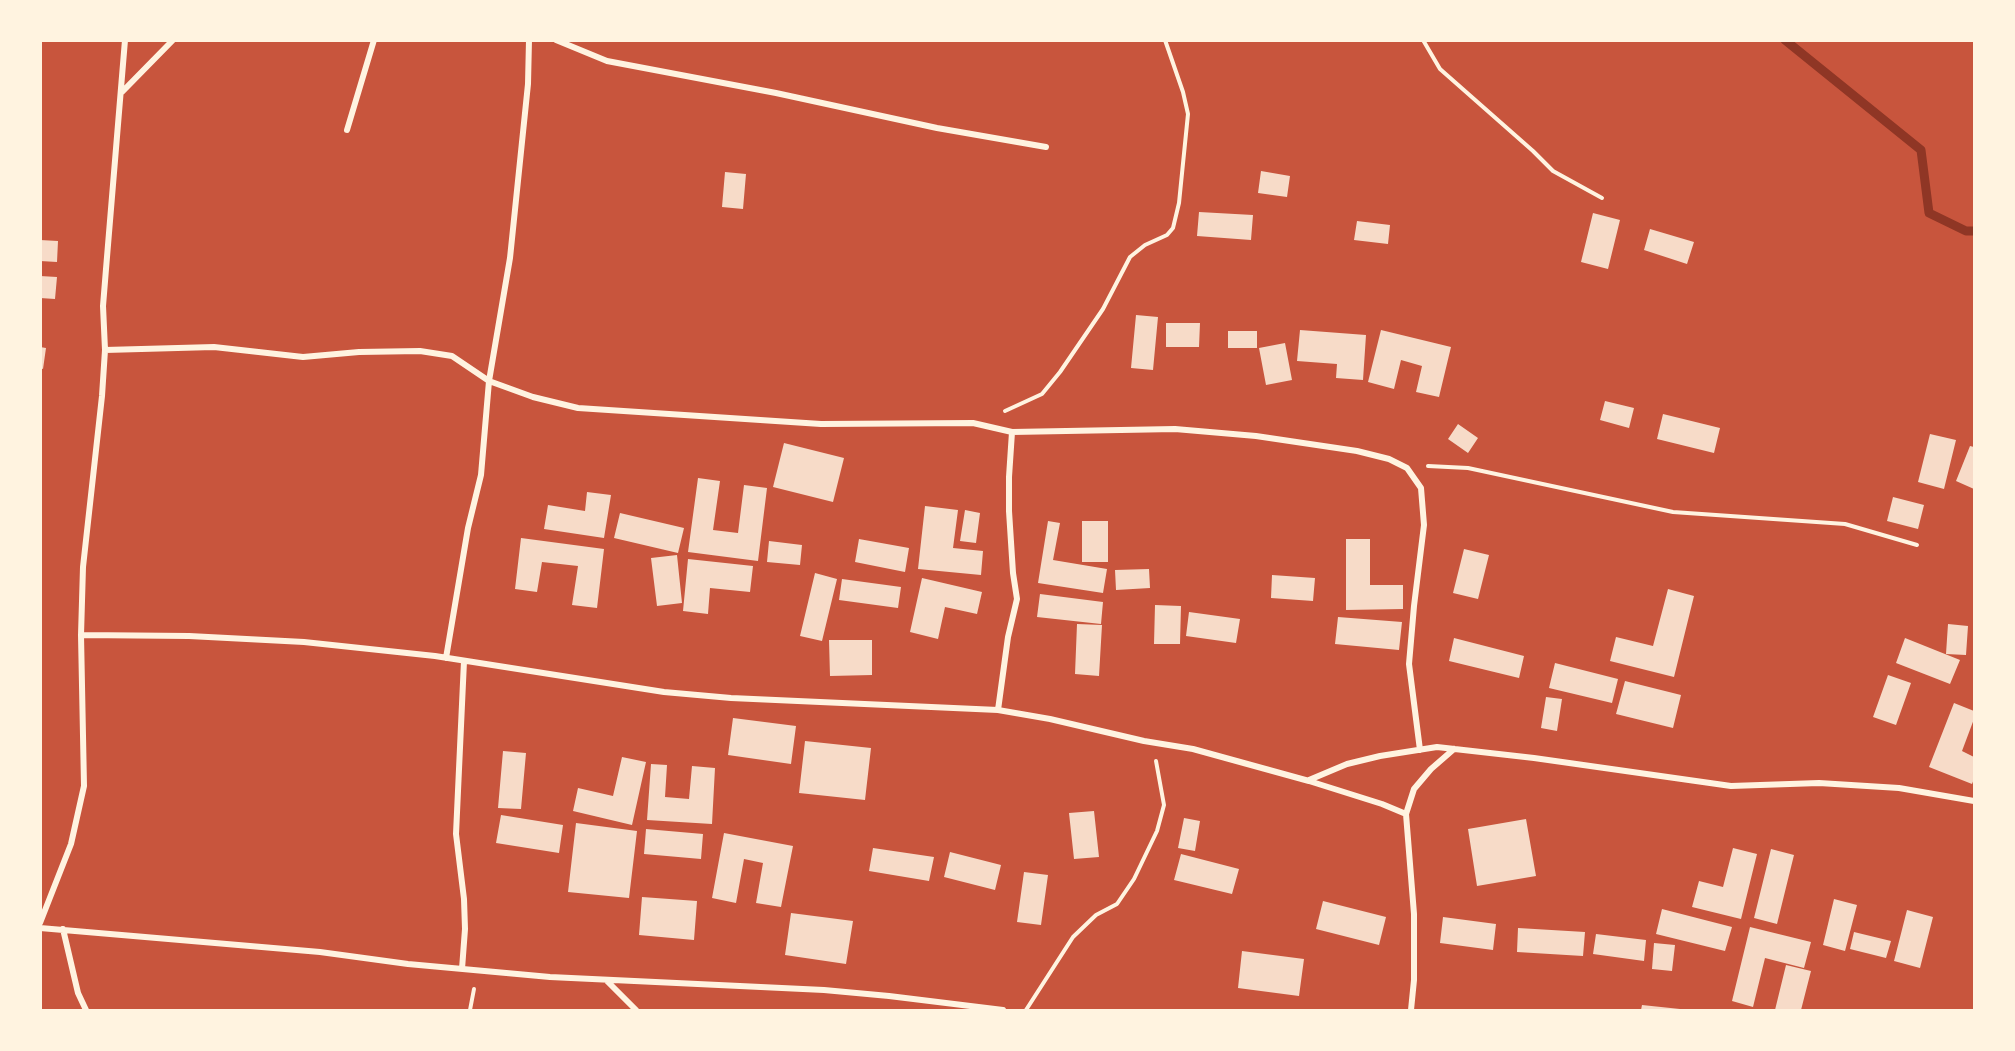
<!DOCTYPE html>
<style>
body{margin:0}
#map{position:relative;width:2015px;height:1051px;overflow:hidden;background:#c8553d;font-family:Poppins,sans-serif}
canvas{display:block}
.frame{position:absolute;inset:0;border:42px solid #fff3e0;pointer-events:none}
</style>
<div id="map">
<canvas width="2015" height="1051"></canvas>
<div class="frame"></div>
</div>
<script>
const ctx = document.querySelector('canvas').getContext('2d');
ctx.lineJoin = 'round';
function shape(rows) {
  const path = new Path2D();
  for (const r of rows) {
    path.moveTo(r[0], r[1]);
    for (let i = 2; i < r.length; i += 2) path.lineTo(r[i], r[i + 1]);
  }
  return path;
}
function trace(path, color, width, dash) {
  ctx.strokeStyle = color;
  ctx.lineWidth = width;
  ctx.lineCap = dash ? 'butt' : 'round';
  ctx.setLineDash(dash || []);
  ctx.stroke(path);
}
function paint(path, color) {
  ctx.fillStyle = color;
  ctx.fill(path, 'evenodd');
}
const stream = shape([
 [1785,40,1921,150,1929,213,1966,231,1974,231]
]);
const building = shape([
 [1261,171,1290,176,1287,197,1258,193],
 [725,172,746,174,743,209,722,207],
 [1199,212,1253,215,1251,240,1197,236],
 [1593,213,1620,220,1608,269,1581,262],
 [1357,221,1390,225,1388,244,1354,240],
 [1650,229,1694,242,1687,264,1644,250],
 [40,240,58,241,57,262,40,261],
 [40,276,57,277,55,299,40,298],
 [1136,315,1158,317,1153,370,1131,368],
 [1166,323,1200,323,1199,347,1166,347],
 [1300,330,1366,335,1363,380,1336,378,1337,364,1297,361],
 [1381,330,1451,347,1439,397,1416,392,1422,366,1401,360,1394,389,1368,382],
 [1228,331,1257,331,1257,348,1228,348],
 [1285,343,1292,380,1266,385,1259,348],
 [40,347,46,348,43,369,40,368],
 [1605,401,1634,408,1629,428,1600,420],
 [1663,414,1720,428,1714,453,1657,439],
 [1458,424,1478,438,1468,453,1448,439],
 [1930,434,1956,440,1944,489,1918,482],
 [784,443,844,458,833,502,773,487],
 [1970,446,1974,447,1974,489,1956,481],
 [698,478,720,481,713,530,738,533,744,485,767,488,758,561,688,552],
 [587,492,611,495,604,538,544,529,548,505,585,511],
 [1893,497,1924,505,1918,529,1887,521],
 [925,506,958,510,953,548,983,551,981,575,918,569],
 [965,510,980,513,976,543,960,541],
 [620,513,684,528,678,553,614,538],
 [1048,521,1060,523,1053,560,1107,569,1103,593,1038,583],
 [1082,521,1108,521,1108,562,1082,562],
 [521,538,604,549,597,608,572,605,578,566,542,562,537,592,515,589],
 [859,539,909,548,905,572,855,562],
 [1346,539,1370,539,1370,585,1403,585,1403,609,1346,610],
 [769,541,802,545,800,565,767,562],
 [1464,549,1489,555,1478,599,1453,593],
 [677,555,682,603,657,606,651,558],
 [688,559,753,566,750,592,710,588,708,614,683,611],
 [1149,569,1150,588,1116,590,1115,570],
 [815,573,837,579,822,641,800,636],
 [1272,575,1315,578,1313,601,1271,598],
 [922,578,982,592,977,614,945,607,938,639,910,632],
 [842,579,901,587,898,608,839,600],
 [1668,589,1694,596,1674,677,1610,661,1616,637,1653,646],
 [1040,594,1103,602,1101,624,1037,617],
 [1155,605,1181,606,1180,644,1154,644],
 [1189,612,1240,619,1236,643,1186,636],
 [1338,617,1402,622,1399,650,1335,644],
 [1077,624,1102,625,1099,676,1075,674],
 [1948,624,1968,626,1966,655,1946,654],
 [1454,638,1524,656,1519,678,1449,661],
 [1905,638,1960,660,1950,684,1896,663],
 [829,640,872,640,872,675,830,676],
 [1555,663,1618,679,1612,703,1549,688],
 [1888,675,1911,683,1896,725,1873,717],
 [1625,681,1681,695,1673,728,1616,714],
 [1546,697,1562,699,1557,731,1541,728],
 [1954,703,1974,711,1974,719,1962,751,1974,757,1974,779,1972,784,1929,767],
 [733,718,796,726,791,764,728,755],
 [805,741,871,748,865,800,799,793],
 [503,751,526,753,521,809,498,808],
 [622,757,646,762,632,825,573,811,578,788,613,796],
 [651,764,667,765,665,797,689,799,692,766,715,768,712,824,647,820],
 [1094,811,1099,857,1074,859,1069,813],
 [501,815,563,825,559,853,496,843],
 [1184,818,1200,821,1195,851,1178,848],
 [1526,819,1536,876,1477,886,1468,829],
 [576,823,637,831,629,898,568,892],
 [646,829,703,834,701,859,644,854],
 [724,833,793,846,781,907,756,903,763,863,744,859,736,903,712,898],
 [873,848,934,857,929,881,869,871],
 [1733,848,1757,854,1741,919,1692,907,1699,881,1723,887],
 [1771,849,1794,855,1777,924,1754,918],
 [950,852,1001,865,995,890,944,877],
 [1181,854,1239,869,1232,894,1174,880],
 [1024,872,1048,875,1041,925,1017,922],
 [642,897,697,901,694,940,639,935],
 [1834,899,1857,905,1845,951,1823,945],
 [1323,901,1386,917,1379,945,1316,929],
 [1662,909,1732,927,1725,951,1656,934],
 [1907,910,1933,917,1920,968,1894,961],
 [791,913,853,921,846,964,785,955],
 [1443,917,1496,924,1493,950,1440,943],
 [1750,927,1811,942,1804,968,1765,958,1753,1007,1732,1001],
 [1518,928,1585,932,1583,956,1517,952],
 [1854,932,1891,941,1886,958,1850,949],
 [1596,934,1646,940,1644,961,1593,954],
 [1654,943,1675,945,1672,971,1652,969],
 [1242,951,1304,959,1299,996,1238,988],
 [1786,965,1811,971,1801,1010,1775,1010],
 [1642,1005,1680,1009,1680,1010,1641,1010]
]);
const path = shape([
 [1423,40,1440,69,1533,151,1553,171,1602,198],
 [1005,411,1042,394,1060,372,1103,309,1130,257,1145,245,1167,235,1173,228,1179,203,1188,114,1183,92,1165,40],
 [1428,466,1468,468,1673,512,1845,524,1917,545],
 [470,1010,474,989],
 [1026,1010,1073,937,1096,915,1117,904,1134,879,1157,831,1164,805,1156,761]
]);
const minor = shape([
 [556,40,607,61,776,93,937,128,1046,147],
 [122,92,173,40],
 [347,130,374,40],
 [105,350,214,347,303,357,359,352,420,351,452,356,489,381,533,397,578,408,821,424,973,423,1012,432,1175,429,1256,436,1357,451,1389,459,1407,468,1421,488,1424,525,1414,606,1409,664,1420,750],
 [81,635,189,636,304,642,435,656,664,692,731,698,998,710,1050,719,1144,741,1193,749,1309,781,1382,804,1406,814],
 [446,658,468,528,481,475,489,381,510,258,528,84,529,40],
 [998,710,1008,637,1017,599,1013,573,1009,511,1009,477,1012,432],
 [1309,780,1347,764,1380,756,1437,747,1534,758,1731,786,1819,783,1899,788,1974,801],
 [40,923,71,844,84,786,81,635,83,567,102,396,105,350,103,306,106,269,125,40],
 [40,928,320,952,408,964,550,977,824,990,889,996,1003,1010],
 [63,929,78,993,86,1010],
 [462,969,465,929,464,899,456,834,464,661],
 [608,982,636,1010],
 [1411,1010,1414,980,1414,914,1406,814,1414,789,1431,769,1454,749]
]);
trace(stream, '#8f3625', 9);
paint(building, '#f7dbc8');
trace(path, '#fff3e0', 4);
trace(minor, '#fff3e0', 6);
</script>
